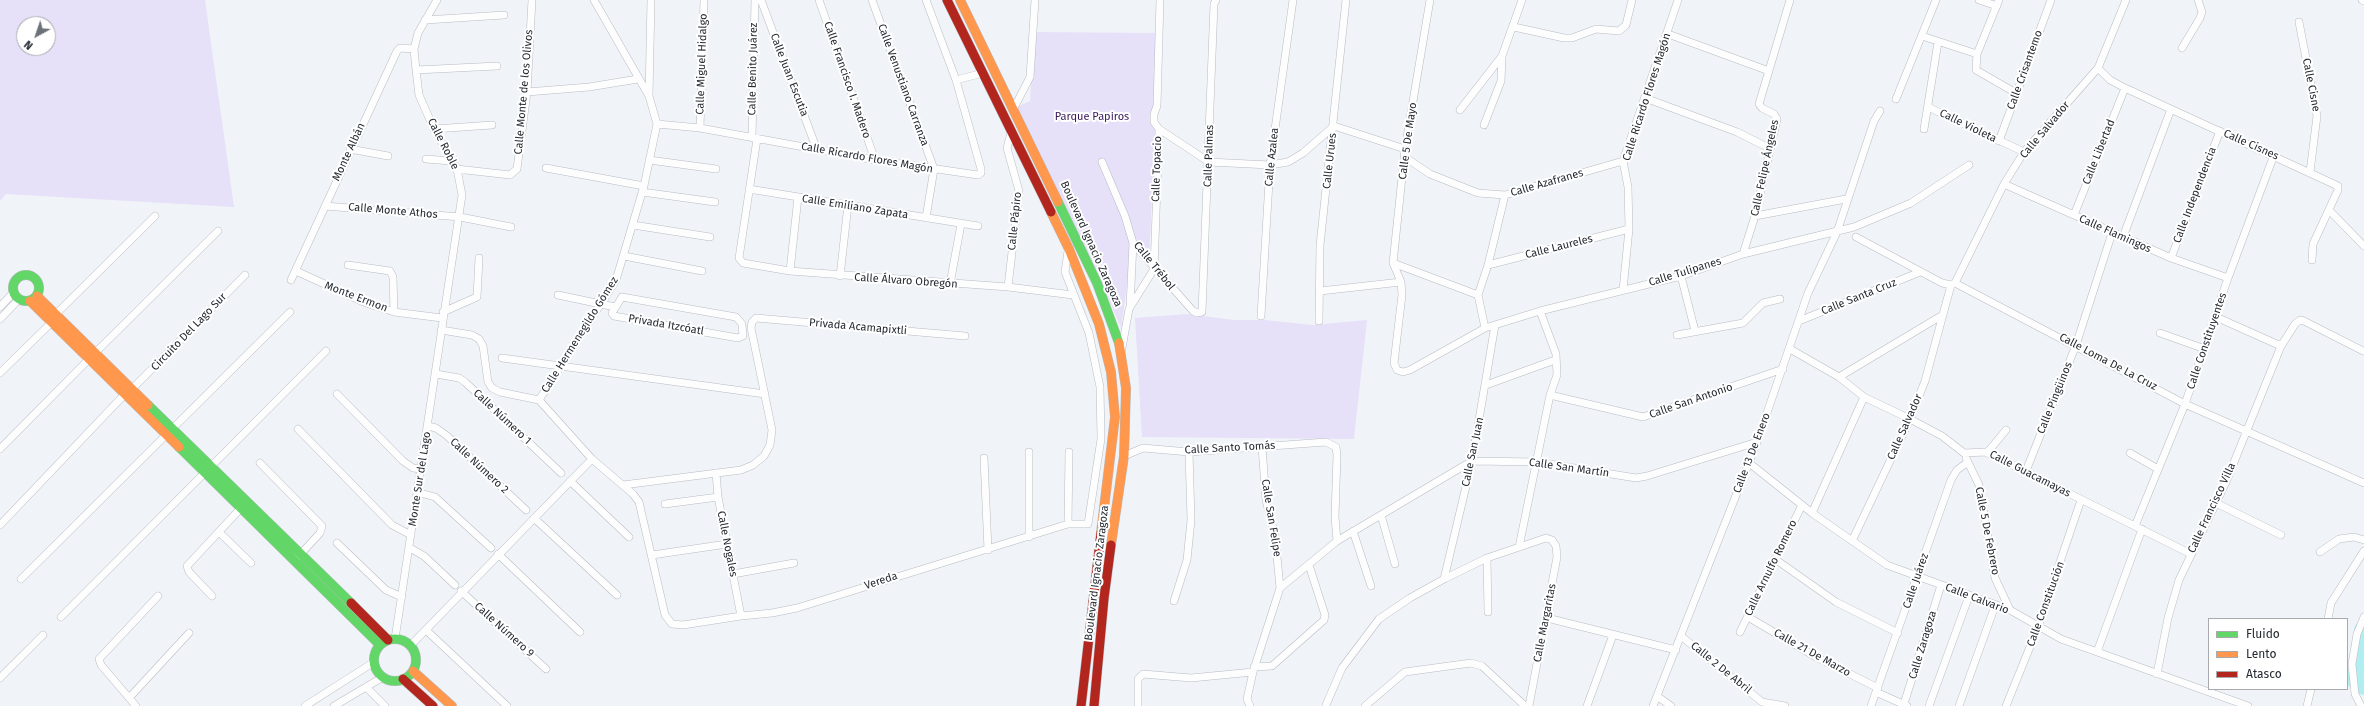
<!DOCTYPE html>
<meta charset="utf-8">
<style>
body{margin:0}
#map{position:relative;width:2364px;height:706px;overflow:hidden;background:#f0f4f8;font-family:"Fira Sans",sans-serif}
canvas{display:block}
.legend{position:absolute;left:2208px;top:618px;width:140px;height:72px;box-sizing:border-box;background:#fff;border:1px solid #a8aaad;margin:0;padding:5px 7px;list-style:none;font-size:12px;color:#252b32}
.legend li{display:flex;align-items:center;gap:8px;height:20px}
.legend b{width:20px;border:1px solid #a8aaad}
.north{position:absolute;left:16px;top:16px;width:40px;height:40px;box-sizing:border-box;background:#fff;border:1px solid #a8aaad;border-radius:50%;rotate:220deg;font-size:11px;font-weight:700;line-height:16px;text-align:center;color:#252b32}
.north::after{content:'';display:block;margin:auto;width:14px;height:18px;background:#6c7177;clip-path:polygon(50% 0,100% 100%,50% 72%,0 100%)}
</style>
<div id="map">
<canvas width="2364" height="706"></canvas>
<ul class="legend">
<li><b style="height:5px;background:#63d668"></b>Fluido</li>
<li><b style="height:5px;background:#ff974d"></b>Lento</li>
<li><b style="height:5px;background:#b3261e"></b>Atasco</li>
</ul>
<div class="north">N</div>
</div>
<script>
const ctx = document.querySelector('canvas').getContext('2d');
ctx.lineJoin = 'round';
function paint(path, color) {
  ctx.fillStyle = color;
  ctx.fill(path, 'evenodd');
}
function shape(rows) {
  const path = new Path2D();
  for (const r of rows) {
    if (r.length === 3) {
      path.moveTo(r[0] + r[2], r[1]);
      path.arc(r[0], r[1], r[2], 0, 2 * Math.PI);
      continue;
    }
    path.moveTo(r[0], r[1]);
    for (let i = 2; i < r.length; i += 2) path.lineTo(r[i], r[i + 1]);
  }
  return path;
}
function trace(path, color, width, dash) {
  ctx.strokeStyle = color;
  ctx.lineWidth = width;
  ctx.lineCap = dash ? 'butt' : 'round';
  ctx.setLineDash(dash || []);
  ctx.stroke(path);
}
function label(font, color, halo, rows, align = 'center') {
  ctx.font = font + ' "Fira Sans",sans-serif';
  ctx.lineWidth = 4;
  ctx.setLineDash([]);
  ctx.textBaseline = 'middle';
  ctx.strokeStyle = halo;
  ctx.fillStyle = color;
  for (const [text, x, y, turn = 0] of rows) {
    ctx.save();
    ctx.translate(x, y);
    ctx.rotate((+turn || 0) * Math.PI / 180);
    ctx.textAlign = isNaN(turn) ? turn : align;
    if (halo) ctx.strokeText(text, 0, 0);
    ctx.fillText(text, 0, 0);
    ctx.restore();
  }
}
const green = shape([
 [0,0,205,0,234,207,6,194,0,201],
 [24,24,48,24,48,48,24,48],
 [1034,32,1159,33,1149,263,1133,243,1121,328,1094,265,1014,108,1030,101],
 [1187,314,1234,320,1265,320,1312,325,1367,320,1354,439,1142,437,1135,318]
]);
const river = shape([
 [2364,629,2362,630,2355,681,2364,687]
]);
const street = shape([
 [761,0,817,150],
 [819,0,875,160],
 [872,0,934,169,926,218],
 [1430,0,1405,149,1393,263,1401,282,1402,295,1394,363,1397,370,1403,372,1410,370,1485,328,1540,311,1681,276,1743,254,1854,227,1911,203,1969,165],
 [1979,0,1997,6],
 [1999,0,1977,54,1976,70,2016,93],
 [2362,0,2364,1],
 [425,20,504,15],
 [2299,22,2317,116,2310,172],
 [1514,27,1564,38,1572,38,1596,29,1619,31,1626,25,1632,0],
 [1668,34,1769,71],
 [1922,36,1977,54],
 [2182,48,2200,18,2202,12,2198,0],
 [2098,68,2110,80,2125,88,2338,186,2338,190,2313,244,2312,260],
 [416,70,497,66],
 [956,80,983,73],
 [527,92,589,87,638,79],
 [649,96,651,0],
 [1645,98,1737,132,1769,148],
 [1896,99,1936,0],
 [1928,107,2024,152],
 [1014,108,1030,77,1035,0],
 [1460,110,1502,56,1522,0],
 [657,124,700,128,875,160,978,175,981,173,981,169,956,80,926,0],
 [1484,125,1501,81,1502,56],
 [700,128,704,0],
 [434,129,492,125],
 [1159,129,1209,162,1270,165,1288,162,1303,153,1334,126,1405,149],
 [1924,129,1938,42],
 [752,138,755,0],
 [757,139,739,258,743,263,790,271,1008,287,1073,295],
 [1999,141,2051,0],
 [350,149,388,156],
 [1406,158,1430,174,1478,193,1505,195,1623,161],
 [426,159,451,161],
 [649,160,716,169],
 [1102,162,1125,216,1133,243,1193,311,1197,313,1202,312,1214,4,1216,0],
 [546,168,644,186],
 [457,169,510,175,517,169,527,92,532,0],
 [2004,184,2171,258,2228,278],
 [749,189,978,226],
 [642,192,715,202],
 [325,206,460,217,511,227],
 [2329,210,2364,246],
 [2074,215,2125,88],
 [1755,216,1846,199],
 [633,225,710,237],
 [1856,237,1942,283,1951,285,1955,283,2185,404,2364,483],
 [2123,237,2171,109],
 [1743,254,1755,216,1777,119,1774,114,1762,108,1759,104,1790,0],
 [624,256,702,271],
 [2171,258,2220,131],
 [1393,263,1478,295],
 [348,265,390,271,393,277,394,312],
 [1488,265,1629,229],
 [296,271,366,303,394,312,442,318],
 [790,271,798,197],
 [840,276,848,205],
 [1681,276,1695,331],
 [291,280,397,51,400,48,414,49],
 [1955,283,2004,184,2024,152,2098,68,2126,0],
 [950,284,961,224],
 [1008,287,1019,191,1007,148,1011,133],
 [1623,290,1629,229,1628,187,1623,161,1678,0],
 [1320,291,1401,282],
 [558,295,615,307],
 [622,297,736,317,742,324,743,336,738,338,614,316,612,313,622,297],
 [0,307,13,293],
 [1130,307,1133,243],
 [443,312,477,297,479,258],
 [56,314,155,216],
 [1261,316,1270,165,1293,0],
 [2216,317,2281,346],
 [0,319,19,299],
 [1319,321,1320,245,1346,0],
 [1799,321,1920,272],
 [1485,328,1478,295,1488,265,1505,195],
 [441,330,472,335,479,339,483,346,488,382,492,388,500,392,539,400],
 [2160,333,2205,349],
 [1677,335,1743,323,1763,303,1780,299],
 [1122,348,1129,309,1154,269,1159,129,1154,122,1154,114,1157,106,1160,0],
 [1790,349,1839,377,1864,397,1910,419,1942,436,1964,453,1986,452,2191,554],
 [95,353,218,231],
 [502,358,765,394],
 [0,373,52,322],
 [436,374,459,378,465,382,561,473],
 [1839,377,1941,316],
 [1486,385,1555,360],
 [132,389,245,275],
 [337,394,403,461,413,468,421,469],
 [1550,395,1643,417,1783,369],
 [539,400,592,459,633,494,639,502,665,615,672,624,683,625,741,616,772,613,797,608,1068,524,1088,524,1101,439,1100,387,1089,333,1065,272,1068,251],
 [539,400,616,280,644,186,657,124,649,96,594,0],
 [428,426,436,428,446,435,526,510],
 [298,429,392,525,411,535],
 [0,449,89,359],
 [1029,452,1029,537],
 [1987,453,2006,430],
 [2130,453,2158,469],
 [1124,456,1143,448,1189,452,1326,442,1336,447,1337,455,1335,517,1337,541],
 [984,458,988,550],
 [1966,458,1979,485,1995,578,2010,610],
 [1748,462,1812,513,1887,565,2010,610,2061,639,2248,706],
 [260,463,322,526,320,533,297,558],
 [2026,471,2076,345,2112,233],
 [716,473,718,497,741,616],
 [570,481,629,537],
 [623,485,741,470,753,465,764,456,770,445,772,430,751,328,752,322,756,318,965,336],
 [417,492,435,497,491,548],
 [2216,503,2281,535],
 [665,504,718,497],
 [1812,513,1864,397],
 [1381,515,1395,564],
 [534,518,617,595],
 [1068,524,1069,452],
 [0,525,125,394],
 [2135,526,2185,404,2228,278,2274,155],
 [1353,531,1371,586],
 [219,532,251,563],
 [1852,541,1910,419,1925,381,1951,285],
 [337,543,386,590,402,597],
 [1519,547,1550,395,1557,375,1556,354,1540,311],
 [410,548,424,556,455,585],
 [2320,552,2339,539,2354,537,2364,540],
 [498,554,580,632],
 [652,555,727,544],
 [1487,558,1488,612],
 [1775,559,1836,602,1898,633],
 [733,574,794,563],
 [21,579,290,312],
 [1444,579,1472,461,1495,325],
 [1280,588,1337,541,1472,461,1537,462,1636,478,1647,476,1757,442],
 [461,591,546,669],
 [212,596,189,572,187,566,241,508],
 [1174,601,1187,560,1191,520,1189,452],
 [61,617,326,351],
 [1748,617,1816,657,1878,688],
 [1547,618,1676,650],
 [2328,619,2331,603,2364,551],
 [426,630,507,706],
 [1740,632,1802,505],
 [1681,636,1762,702,1785,706],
 [395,639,462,195,457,169,434,129,419,95,416,70,414,49,418,33,437,0],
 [411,645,592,459],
 [2097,652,2142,529],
 [1254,667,1272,666,1324,620,1325,615,1309,565],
 [2157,674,2168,618,2179,580,2226,482,2281,346,2295,324,2300,320,2304,321,2363,351],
 [0,678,43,635],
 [366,687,385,706],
 [1876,692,1907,706],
 [1657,696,1671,706],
 [129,698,189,633],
 [1904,704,1941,585],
 [1326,705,1342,668,1379,619,1410,598,1444,579,1487,558,1546,538,1552,540,1556,546,1557,557,1529,706],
 [136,706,101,665,99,659,158,596],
 [305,706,374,662],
 [334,706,383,677],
 [1138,706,1138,679,1143,674,1191,678,1253,672],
 [1250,706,1247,699,1253,672,1280,588,1275,536,1266,500,1262,447],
 [1365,706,1405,672,1471,663,1482,666,1525,706],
 [1587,706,1613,635],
 [1653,706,1757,442,1808,293,1837,232,1874,121,1880,111],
 [1871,706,1951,480,1957,470,1968,462],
 [1929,706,1969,596],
 [1959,706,1995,606],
 [2006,706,2038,627,2081,500],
 [2307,706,2311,689],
 [2361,706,2355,694,2352,664,2357,634,2364,617]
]);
const fast = shape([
 [1058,202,1097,283,1119,343],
 [26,288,13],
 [148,405,351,603],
 [179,447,380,645],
 [395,660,21]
]);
const slow = shape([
 [960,0,1058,202],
 [1051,212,1069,249,1099,324,1111,372,1115,417,1101,533],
 [37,296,148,405],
 [30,301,179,447],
 [1111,545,1124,456,1126,388,1119,343],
 [413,671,452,706]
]);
const jam = shape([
 [947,0,1051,212],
 [351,603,388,640],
 [403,679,433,706],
 [1081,706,1101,533],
 [1094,706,1104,598,1111,545]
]);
const streetNames = [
 ["Calle Miguel Hidalgo",702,64,-88],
 ["Calle Benito Juárez",753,69,-89],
 ["Calle Crisantemo",2025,70,-70],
 ["Calle Juan Escutia",789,75,69],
 ["Calle Francisco I. Madero",847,80,71],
 ["Calle Venustiano Carranza",903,85,70],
 ["Calle Cisne",2311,85,79],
 ["Calle Monte de los Olivos",524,92,-85],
 ["Calle Ricardo Flores Magón",1647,97,-72],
 ["Calle Violeta",1968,126,26],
 ["Calle Salvador",2045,130,-50],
 ["Calle 5 De Mayo",1408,141,-82],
 ["Calle Roble",443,144,63],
 ["Calle Cisnes",2251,145,24],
 ["Monte Albán",349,152,-65],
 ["Calle Libertad",2099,152,-68],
 ["Calle Palmas",1209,156,-88],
 ["Calle Azalea",1272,157,-84],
 ["Calle Ricardo Flores Magón",867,158,10],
 ["Calle Urues",1330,161,-84],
 ["Calle Felipe Ángeles",1765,168,-78],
 ["Calle Topacio",1157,169,-88],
 ["Calle Azafranes",1547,183,-16],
 ["Calle Independencia",2195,195,-69],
 ["Calle Emiliano Zapata",855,207,9],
 ["Calle Monte Athos",393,211,5],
 ["Calle Pápiro",1015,221,-84],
 ["Calle Flamingos",2115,234,24],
 ["Boulevard Ignacio Zaragoza",1091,244,66],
 ["Calle Laureles",1559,247,-14],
 ["Calle Trébol",1154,266,51],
 ["Calle Tulipanes",1685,272,-17],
 ["Calle Álvaro Obregón",906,281,4],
 ["Monte Ermon",356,297,21],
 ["Calle Santa Cruz",1859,297,-22],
 ["Privada Itzcóatl",666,325,10],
 ["Privada Acamapixtli",858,327,5],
 ["Circuito Del Lago Sur",189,332,-46],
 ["Calle Hermenegildo Gómez",580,335,-58],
 ["Calle Constituyentes",2207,341,-71],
 ["Calle Loma De La Cruz",2108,362,28],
 ["Calle Pingüinos",2055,398,-68],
 ["Calle San Antonio",1691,401,-19],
 ["Calle Número 1",502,417,43],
 ["Calle Salvador",1905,427,-66],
 ["Calle Santo Tomás",1230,448,-3],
 ["Calle San Juan",1473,452,-78],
 ["Calle 13 De Enero",1752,453,-69],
 ["Calle Número 2",479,466,43],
 ["Calle San Martín",1569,468,8],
 ["Calle Guacamayas",2030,474,27],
 ["Monte Sur del Lago",420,479,-81],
 ["Calle Francisco Villa",2212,508,-65],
 ["Calle San Felipe",1271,518,81],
 ["Calle 5 De Febrero",1987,531,79],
 ["Calle Nogales",727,544,79],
 ["Calle Arnulfo Romero",1771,568,-64],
 ["Boulevard Ignacio Zaragoza",1097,573,-83],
 ["Vereda",881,581,-18],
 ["Calle Juárez",1916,581,-71],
 ["Calle Calvario",1977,599,21],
 ["Calle Constitución",2046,604,-70],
 ["Calle Margaritas",1545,623,-79],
 ["Calle Número 9",504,630,42],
 ["Calle Zaragoza",1923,645,-73],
 ["Calle 21 De Marzo",1812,653,29],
 ["Calle 2 De Abril",1721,668,39]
];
const parkNames = [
 ["Parque Papiros",1092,117]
];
paint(green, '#e6e0f9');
trace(river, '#b1eef1', 16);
trace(street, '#b7bcc2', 8);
trace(fast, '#b7bcc2', 10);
trace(slow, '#b7bcc2', 10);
trace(jam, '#b7bcc2', 10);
trace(street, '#fdfdfe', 7);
trace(fast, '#63d668', 9);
trace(slow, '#ff974d', 9);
trace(jam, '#b3261e', 9);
label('11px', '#252b32', '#fff', streetNames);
label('11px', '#37185a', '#fff', parkNames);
</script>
